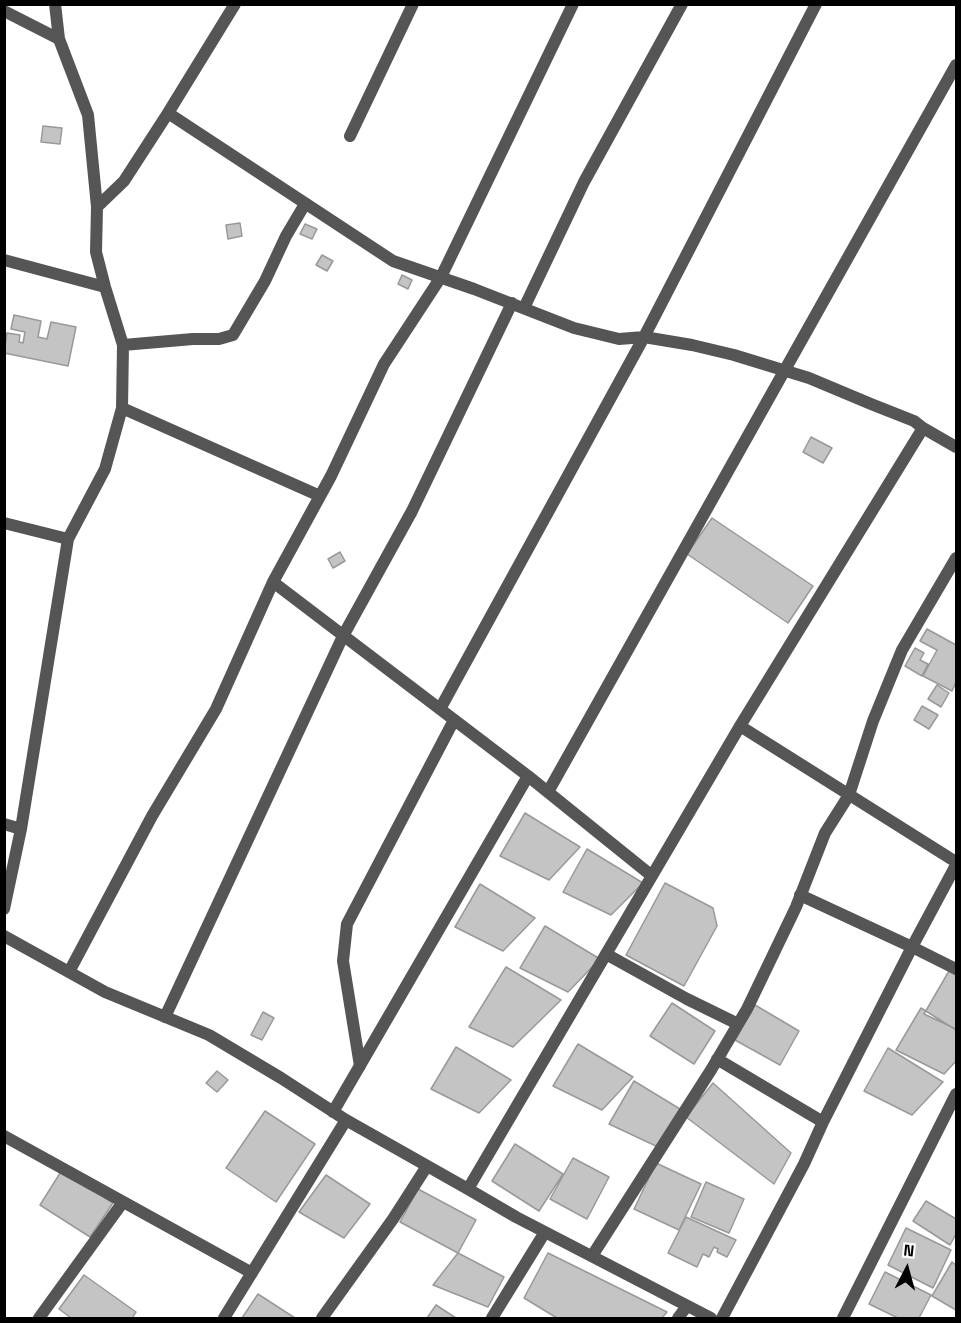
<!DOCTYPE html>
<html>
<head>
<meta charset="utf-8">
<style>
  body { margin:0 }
  #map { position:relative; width:961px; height:1323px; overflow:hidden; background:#fff; font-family:"Space Grotesk",sans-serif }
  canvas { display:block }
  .frame { position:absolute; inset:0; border:6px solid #000; pointer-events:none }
  .north { position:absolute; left:877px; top:1239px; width:60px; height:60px; -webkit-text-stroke:4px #fff; paint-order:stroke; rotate:6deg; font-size:16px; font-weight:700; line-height:24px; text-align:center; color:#000 }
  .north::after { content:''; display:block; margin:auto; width:21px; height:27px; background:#000; clip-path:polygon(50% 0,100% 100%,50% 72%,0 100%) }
</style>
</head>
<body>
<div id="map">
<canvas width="961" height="1323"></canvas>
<div class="frame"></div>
<div class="north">N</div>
</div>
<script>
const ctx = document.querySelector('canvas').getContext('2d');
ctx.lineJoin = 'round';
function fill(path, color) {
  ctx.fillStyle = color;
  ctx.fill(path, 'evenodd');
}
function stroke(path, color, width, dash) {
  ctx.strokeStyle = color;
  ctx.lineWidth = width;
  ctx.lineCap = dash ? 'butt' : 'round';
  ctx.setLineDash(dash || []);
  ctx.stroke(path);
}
const building = new Path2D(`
  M43 126 62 128 60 144 41 142Z
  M240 223 242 236 228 239 226 225Z
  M305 224 317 229 312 239 300 234Z
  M322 255 333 261 327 271 316 265Z
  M402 275 412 280 408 289 398 284Z
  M14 315 41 321 38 337 47 339 51 322 76 327 68 366 4 353 7 333 20 335 19 342 23 343 25 332 11 329Z
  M811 437 832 448 823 463 803 452Z
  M712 518 813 586 788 623 687 554Z
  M340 552 345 561 333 568 328 559Z
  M927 629 956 645V682L952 691 923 676 937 650 920 641Z
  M915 648 924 653 920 660 928 664 922 676 905 666Z
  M937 685 949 693 941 707 928 699Z
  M922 706 938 715 929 729 914 720Z
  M525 813 580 847 549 880 500 856Z
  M587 849 643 883 611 915 563 892Z
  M665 883 713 908 717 926 684 986 626 955Z
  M480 884 535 918 503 951 455 927Z
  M545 926 600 959 568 992 520 968Z
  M506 967 561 1000 513 1047 469 1027Z
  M949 971 956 975V1029L924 1014Z
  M672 1003 715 1031 694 1064 650 1036Z
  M755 1005 799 1031 780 1065 735 1040Z
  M921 1008 956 1030V1061L944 1074 896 1050Z
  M263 1012 274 1018 262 1040 251 1035Z
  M578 1044 633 1077 602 1110 553 1086Z
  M456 1047 511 1080 479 1113 431 1089Z
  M888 1048 943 1082 912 1115 864 1091Z
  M217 1071 228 1080 217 1092 206 1083Z
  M634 1081 680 1109 658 1147 609 1124Z
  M713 1083 791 1153 774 1184 686 1117Z
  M265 1111 315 1144 276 1202 226 1168Z
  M515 1144 563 1174 539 1211 492 1181Z
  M573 1158 609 1177 587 1219 550 1199Z
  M656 1163 701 1184 679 1230 634 1209Z
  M62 1170 113 1203 90 1237 40 1205Z
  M326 1175 370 1204 344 1238 299 1212Z
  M706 1182 744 1199 729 1233 691 1217Z
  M418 1189 476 1220 458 1253 400 1222Z
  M926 1201 956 1219V1234L950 1245 913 1221Z
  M686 1217 736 1240 727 1257 717 1252 718 1249 714 1247 709 1257 703 1254 697 1267 668 1253Z
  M906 1228 951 1250 933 1288 888 1265Z
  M458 1253 504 1277 488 1307 433 1285Z
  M548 1253 667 1312 662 1318H557L524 1298Z
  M952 1262 956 1265V1310L932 1296Z
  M885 1272 931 1295 919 1318H898L869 1304Z
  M84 1275 136 1312 132 1318H71L59 1309Z
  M258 1294 295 1318H242Z
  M436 1305 456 1318H427Z`);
const street = new Path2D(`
  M55 4 59 39
  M4 11 59 39 88 115 97 207
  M168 113 393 261 474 289 574 328 619 339 644 337 692 345 734 355 809 378 871 404 914 421 923 428 956 447
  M350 136 413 4
  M4 260 105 287
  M524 308 584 182 682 4
  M123 345 193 339H219L233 335 265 281 286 236 305 204
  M122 408 320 496
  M4 523 68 539
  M273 582 528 776 652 876
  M440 709 644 337 816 4
  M740 726 956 862
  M548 792 956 65
  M4 824 21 829
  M800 895 912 947 956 969
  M4 909 21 829 68 539 105 469 122 408 123 345 105 287 96 252 97 207 124 181 168 113 235 4
  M4 936 105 992 209 1035 281 1078 346 1120 468 1189 516 1217 711 1318
  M606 954 687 999 738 1024
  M69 972 152 816 216 709 273 582 331 476 384 364 441 277 573 4
  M165 1017 343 636 412 511 512 303
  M717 1059 823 1122
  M360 1066 343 961 347 924 454 720
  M333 1112 528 776
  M4 1136 252 1273
  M468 1189 740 726 923 428
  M592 1256 711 1070 747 1009 796 907 825 833 849 795 873 721 902 650 956 558
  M39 1318 123 1202
  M224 1318 346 1120
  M322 1318 393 1219 427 1166
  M492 1318 545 1232
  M678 1318 687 1306
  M722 1318 804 1164 823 1122 912 947 956 865
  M843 1318 956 1094`);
fill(building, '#c4c4c4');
stroke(building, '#999', 1.5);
stroke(street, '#555', 12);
</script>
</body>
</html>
